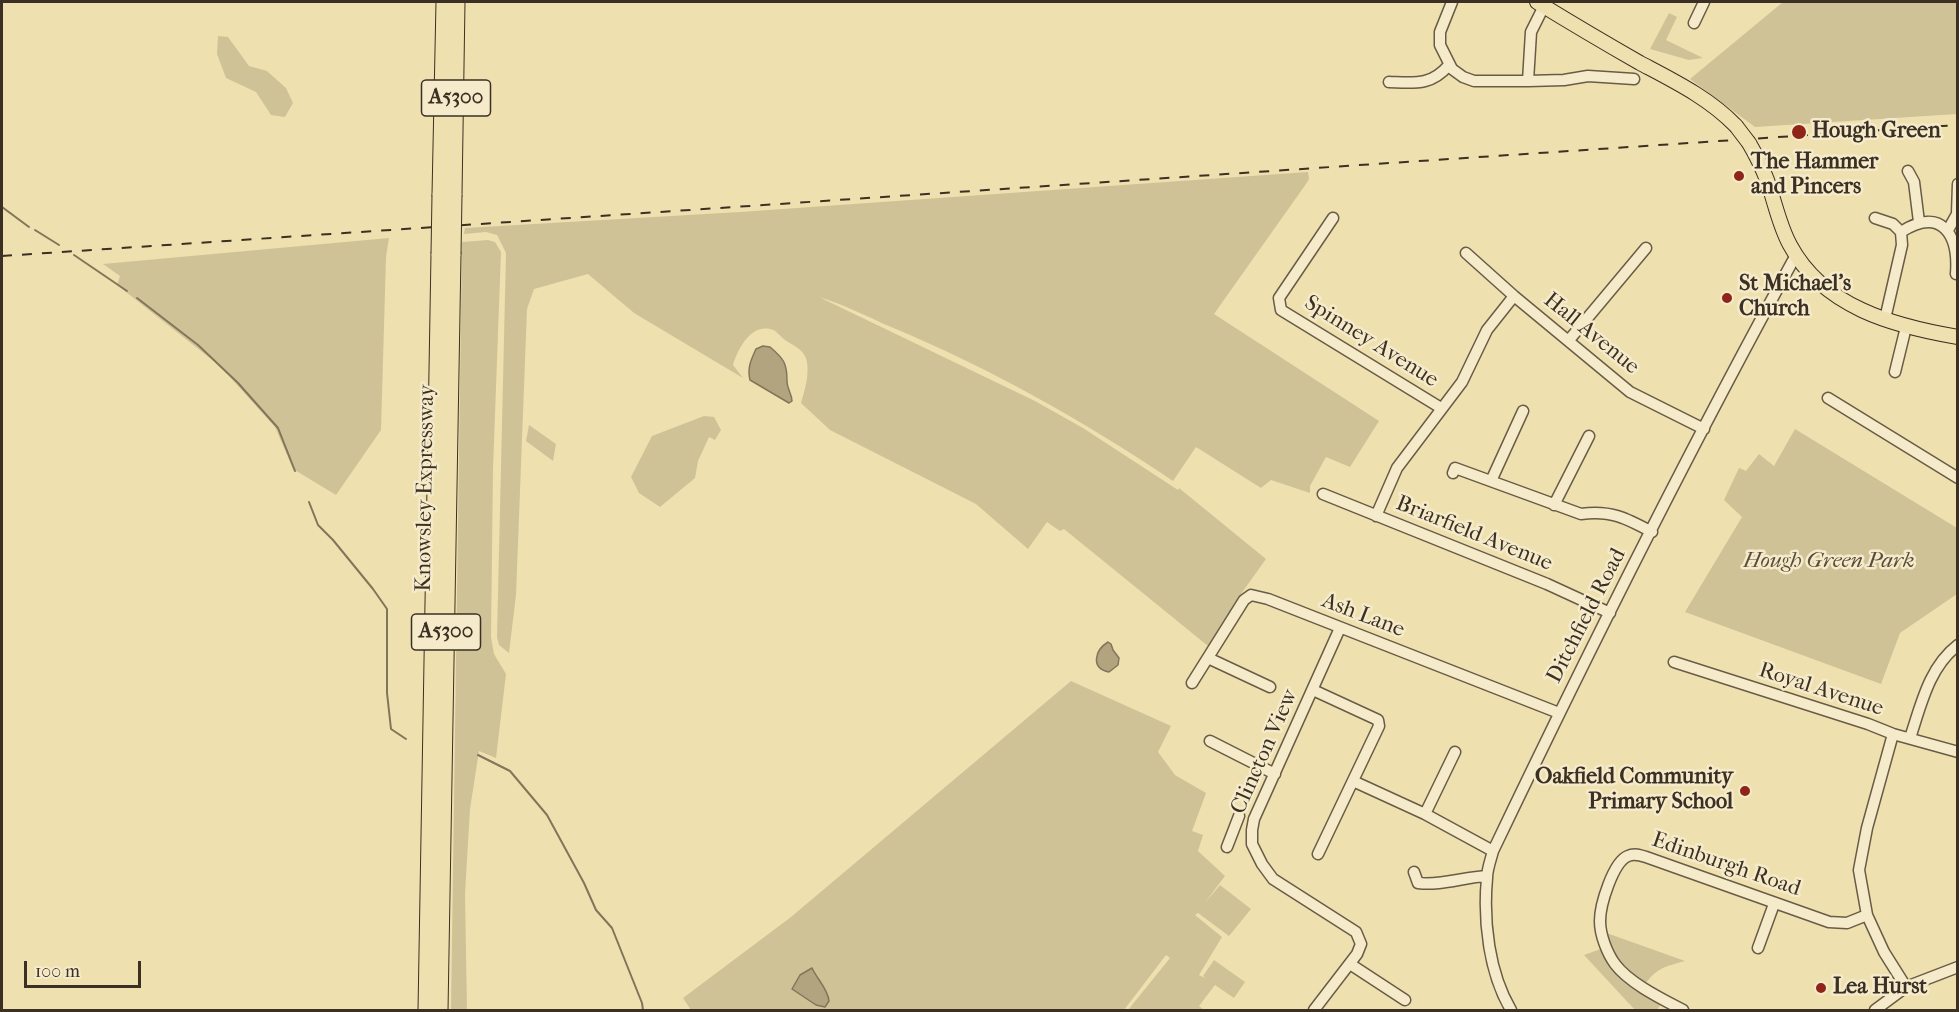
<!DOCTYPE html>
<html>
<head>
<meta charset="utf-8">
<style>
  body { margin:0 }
  #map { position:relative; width:1959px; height:1012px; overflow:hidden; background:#efe0af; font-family:"IM FELL French Canon",serif }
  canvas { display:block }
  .frame { position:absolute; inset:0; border:3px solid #3b3023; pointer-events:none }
  .scale { position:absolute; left:24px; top:961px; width:117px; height:27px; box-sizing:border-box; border:3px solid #3b3023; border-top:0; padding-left:8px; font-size:18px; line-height:21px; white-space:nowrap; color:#3b3023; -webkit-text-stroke:4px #f5ebcb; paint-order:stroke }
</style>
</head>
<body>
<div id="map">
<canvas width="1959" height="1012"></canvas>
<div class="frame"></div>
<div class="scale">100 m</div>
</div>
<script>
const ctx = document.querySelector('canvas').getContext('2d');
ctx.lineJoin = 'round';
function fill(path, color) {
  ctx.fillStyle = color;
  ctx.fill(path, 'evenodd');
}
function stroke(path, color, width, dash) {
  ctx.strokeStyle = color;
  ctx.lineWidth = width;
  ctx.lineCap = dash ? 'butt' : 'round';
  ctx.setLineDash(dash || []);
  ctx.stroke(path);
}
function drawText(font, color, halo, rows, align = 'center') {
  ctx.font = font + ' "IM FELL French Canon",serif';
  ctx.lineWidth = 5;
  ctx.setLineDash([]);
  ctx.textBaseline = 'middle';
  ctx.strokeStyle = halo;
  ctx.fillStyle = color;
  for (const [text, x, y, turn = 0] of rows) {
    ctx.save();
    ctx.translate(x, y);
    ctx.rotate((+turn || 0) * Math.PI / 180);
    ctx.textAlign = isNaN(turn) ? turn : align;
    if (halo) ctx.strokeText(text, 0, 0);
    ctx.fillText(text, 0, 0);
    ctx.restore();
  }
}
const green = new Path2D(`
  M1783 2H1957V114L1755 127 1690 79Z
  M1669 13 1677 17 1666 40 1703 58 1689 60 1650 49Z
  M218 36 228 37 249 66 267 71 286 88 293 103 285 117 271 115 256 92 226 78 217 54Z
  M1308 172 1309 179 1306 184 1214 314 1379 421 1350 467 1326 457 1310 486V493L1271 480 1261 488 1196 447 1173 481C1084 421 990 368 891 327 868 317 843 304 819 297L1035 401 1083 428 1178 490 1179 488 1266 559 1238 598 1208 646 1064 529 1060 531 1047 522 1028 549 976 504 830 430 801 403C805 389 809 377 807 362 805 350 794 346 785 340 780 336 776 330 770 329 750 325 738 349 733 365L743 378 634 313 588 274 534 289 527 309 516 595 509 653 499 645 497 637 506 253 497 235 486 232 464 234 465 228 740 212Z
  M389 238 386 257 381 430 336 495 293 469 275 427 220 366 117 285 120 276 103 264Z
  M488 240 495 242 501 252 493 469 491 637 494 654 506 674 496 758 479 751 470 809 465 894 467 1010H451L462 242Z
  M704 416 714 417 721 430 715 440 709 437 698 461 695 478 660 507 639 493 631 477 652 436Z
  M529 425 556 444 553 461 526 441Z
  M1795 429 1957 528V594L1900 633 1881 684 1685 612 1742 517 1724 500 1739 468 1746 471 1759 454 1774 466Z
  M1071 681 1171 726 1158 752 1175 775 1206 793 1192 831 1203 835 1198 851 1225 876 1204 904 1220 885 1251 909 1229 936 1198 913 1195 915 1222 937 1199 975 1205 978 1203 976 1214 960 1245 982 1234 998 1215 985 1199 1006 1204 1010H1128L1170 958 1166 955 1124 1010H691L683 998 791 917Z
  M1601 931 1685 961C1664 967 1656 968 1644 986L1664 999 1657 1010H1635L1584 955 1606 947Z`);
const water = new Path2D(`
  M763 346 770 347C784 359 787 363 787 381 787 389 792 394 792 401L789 403 750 380C747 368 751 360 756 349Z
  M1108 642 1111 644 1113 650 1119 658 1118 665 1109 672C1090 668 1095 650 1108 642Z
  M812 968C817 979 828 989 829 1001L825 1007 816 1005 792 989 800 975Z`);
const stream = new Path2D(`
  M2 207 29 227
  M35 230 59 245
  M74 255 127 291
  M137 298 198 345 238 383 278 428 295 471
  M309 502 318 525 333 540 373 589 387 609V693L391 729 406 739
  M478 755 510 771 547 815 584 883 596 910 612 928 642 1003 643 1010`);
const minor = new Path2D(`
  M1452 2 1440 32V45L1452 69 1463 77 1474 81H1528L1564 80 1588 76 1634 79
  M1694 23 1704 2
  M1528 81 1531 32 1544 6
  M1389 82C1415 83 1431 86 1449 65
  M1908 171 1914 182 1919 222
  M1333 218 1279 298 1281 310 1441 408
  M1875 218 1893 224 1901 232 1902 245 1885 319
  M1948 230 1957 214 1958 184
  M1901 232C1942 206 1959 235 1956 274
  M1466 253 1514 296 1630 392 1704 429
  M1569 340 1646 248
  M1895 372 1906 327
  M1828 398 1958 478
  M1453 473 1455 468 1581 514C1611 510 1626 518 1652 532
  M1491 481 1523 411
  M1323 494 1547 584 1610 613
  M1554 505 1589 436
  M1376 516 1397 468 1462 382 1487 330 1514 296
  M1208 658 1270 687
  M1674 662 1868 724 1893 734 1958 752
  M1192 683 1244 600 1251 595 1268 599 1559 713
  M1313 690 1378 720 1379 726 1318 854
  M1893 734 1867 828 1859 870 1867 915 1884 952 1906 987
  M1910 738C1921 705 1929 667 1958 645
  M1210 741 1275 774
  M1353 781 1425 814 1493 851
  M1425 814 1455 752
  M1227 847 1239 816
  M1414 872 1418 883C1441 886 1464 877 1487 876
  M1758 948 1774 904
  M1350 964 1405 1000
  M1314 1010 1357 954 1361 944 1356 932 1273 879 1262 864 1252 844V830L1254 819 1340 628
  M1511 1010C1489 973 1483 921 1487 878 1487 869 1491 859 1493 851 1589 650 1689 450 1796 255
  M1683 1010C1662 999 1629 983 1615 964 1607 953 1600 935 1600 921 1600 905 1613 862 1628 856 1634 853 1640 855 1646 857L1829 922 1847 923 1867 915
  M1875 1010 1906 987 1958 967`);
const major = new Path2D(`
  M1537 2C1571 23 1605 43 1640 63 1674 81 1709 98 1736 126
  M1749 143C1756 155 1762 167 1767 180 1775 202 1779 225 1790 245 1823 307 1893 326 1958 337`);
const highway = new Path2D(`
  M440 195 444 2
  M454 195 457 2
  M426 1010 439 254
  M440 1010 453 254`);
const rail = new Path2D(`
  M2 256 1958 125`);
const majorBridge = new Path2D(`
  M1736 126 1749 143`);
const highwayBridge = new Path2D(`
  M439 254 440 195
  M453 254 454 195`);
const markers = [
  [1799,132,8,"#8f2418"],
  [1739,176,6,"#8f2418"],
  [1727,298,6,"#8f2418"],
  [1745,791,6,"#8f2418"],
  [1821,988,6,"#8f2418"]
];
const shields = [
  [456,98,69],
  [446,632,69]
];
const shieldNames = [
  ["A5300",456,98],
  ["A5300",446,632]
];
const poiNames = [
  ["Hough Green",1812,132],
  ["The Hammer",1751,163],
  ["and Pincers",1751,188],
  ["St Michael's",1739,285],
  ["Church",1739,310],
  ["Oakfield Community",1733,778,"right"],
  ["Primary School",1733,803,"right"],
  ["Lea Hurst",1833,988]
];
const streetNames = [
  ["Hall Avenue",1591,334,39],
  ["Spinney Avenue",1371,342,32],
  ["Knowsley Expressway",426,488,-89],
  ["Briarfield Avenue",1474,534,22],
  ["Ash Lane",1363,616,21],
  ["Ditchfield Road",1587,616,-63],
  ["Royal Avenue",1821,690,18],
  ["Clincton View",1265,752,-66],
  ["Edinburgh Road",1726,865,19]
];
const parkNames = [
  ["Hough Green Park",1829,562]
];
fill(green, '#d0c297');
fill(water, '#b2a47f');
stroke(water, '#82765a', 1.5);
stroke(stream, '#82765a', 2);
stroke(minor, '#685c46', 13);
stroke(major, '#3b3023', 16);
stroke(highway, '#3b3023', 17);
stroke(minor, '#f5ebcb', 10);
stroke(major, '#efe0af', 14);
stroke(highway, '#efe0af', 15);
stroke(rail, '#3b3023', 2, [10, 10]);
stroke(majorBridge, '#3b3023', 16, []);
stroke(highwayBridge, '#3b3023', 17, []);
stroke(majorBridge, '#efe0af', 14);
stroke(highwayBridge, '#efe0af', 15);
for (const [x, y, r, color] of markers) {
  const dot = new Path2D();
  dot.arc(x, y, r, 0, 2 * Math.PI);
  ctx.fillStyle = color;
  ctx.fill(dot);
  stroke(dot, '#f5ebcb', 2);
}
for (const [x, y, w] of shields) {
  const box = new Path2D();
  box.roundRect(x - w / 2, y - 18, w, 36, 4.5);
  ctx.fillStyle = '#f5ebcb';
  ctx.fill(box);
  stroke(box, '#3b3023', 1.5);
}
drawText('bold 21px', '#3b3023', null, shieldNames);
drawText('bold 22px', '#3b3023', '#f5ebcb', poiNames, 'left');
drawText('22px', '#3b3023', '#f5ebcb', streetNames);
drawText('italic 22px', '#594d3a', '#f5ebcb', parkNames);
</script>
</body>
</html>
